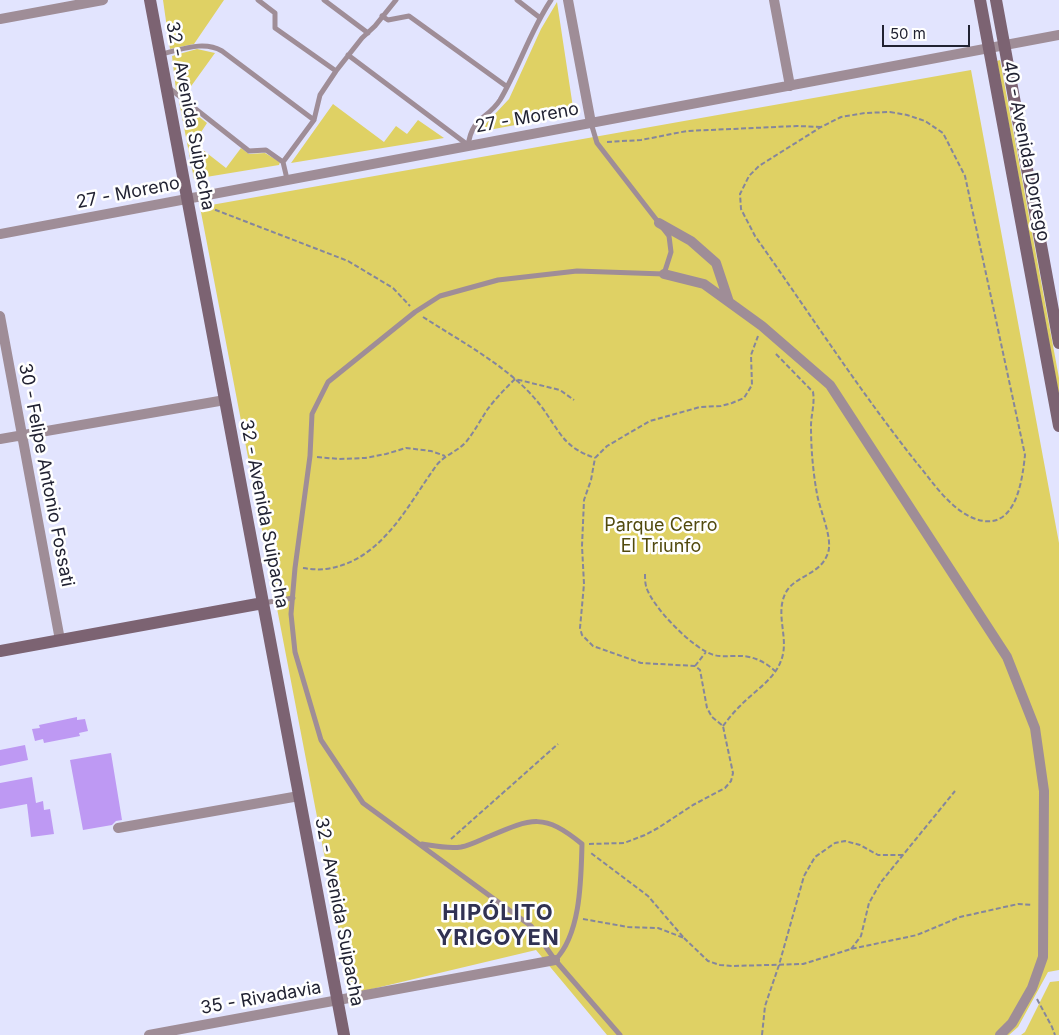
<!DOCTYPE html>
<html>
<head>
<meta charset="utf-8">
<style>
  body { margin:0 }
  #map { position:relative; width:1059px; height:1035px; overflow:hidden; background:#e2e4fe; font-family:Inter,sans-serif }
  canvas { display:block }
  .scale { position:absolute; left:882px; top:25px; width:88px; height:22px; box-sizing:border-box; border:2px solid #212232; border-top:0; padding-left:6px; font-size:15px; line-height:18px; white-space:nowrap; color:#212232; -webkit-text-stroke:4px #fff; paint-order:stroke }
</style>
</head>
<body>
<div id="map">
<canvas width="1059" height="1035"></canvas>
<div class="scale">50 m</div>
</div>
<script>
const ctx = document.querySelector('canvas').getContext('2d');
ctx.lineJoin = 'round';
function fill(path, color) {
  ctx.fillStyle = color;
  ctx.fill(path, 'evenodd');
}
function stroke(path, color, width, dash) {
  ctx.strokeStyle = color;
  ctx.lineWidth = width;
  ctx.lineCap = dash ? 'butt' : 'round';
  ctx.setLineDash(dash || []);
  ctx.stroke(path);
}
function drawText(font, color, halo, rows, align = 'center') {
  ctx.font = font + ' Inter,sans-serif';
  ctx.lineWidth = 5;
  ctx.setLineDash([]);
  ctx.textBaseline = 'middle';
  ctx.strokeStyle = halo;
  ctx.fillStyle = color;
  for (const [text, x, y, turn = 0] of rows) {
    ctx.save();
    ctx.translate(x, y);
    ctx.rotate((+turn || 0) * Math.PI / 180);
    ctx.textAlign = isNaN(turn) ? turn : align;
    if (halo) ctx.strokeText(text, 0, 0);
    ctx.fillText(text, 0, 0);
    ctx.restore();
  }
}
const green = new Path2D(`
  M163 0H224L194 44 170 49Z
  M557 2 574 114 478 132 509 99 541 29Z
  M197 49 215 53 184 96 176 90 172 56Z
  M1000 60 1059 378V396L997 61Z
  M971 70 1059 543V970L1048 972 1018 1027 1009 1035H607L536 950 351 994 200 207Z
  M179 101 207 123 194 143 226 168 241 148 249 154 265 153 280 162 279 165 194 179Z
  M333 104 384 142 396 126 407 134 418 120 444 138 291 163Z
  M1059 981V1035H1021L1025 1032 1050 982Z`);
const building = new Path2D(`
  M77 717V720L85 719 88 731 79 733 80 736 44 743 43 739 35 741 32 729 40 728 39 725Z
  M25 745 28 760 0 766V750Z
  M111 753 122 820 116 821 112 825 83 830 70 760Z
  M32 777 36 803 43 801 44 810 50 809 54 834 31 837 27 804 0 809V783Z`);
const path = new Path2D(`
  M890 112 907 115 925 121 943 133 965 176 1025 455C1022 483 1015 535 973 518 949 508 932 481 916 462 859 390 808 311 755 236L741 209 740 194 749 176 759 166 821 127 841 117 865 113Z
  M607 142 641 140 687 131 797 126 821 127
  M208 207 348 261 393 288 410 306
  M423 317C454 337 487 355 515 379 527 389 539 402 548 416 563 438 567 448 595 458
  M317 457 339 459 365 458 386 454 406 448 431 451 445 456
  M303 568C310 569 318 570 326 569 382 561 407 506 436 466 444 455 457 452 466 442 474 432 480 421 487 410 495 399 505 389 515 379L560 390 574 400
  M645 574C645 578 645 582 646 586 651 606 694 650 714 655 721 657 727 656 734 656 750 655 763 660 775 671
  M695 666 706 652
  M723 726C728 719 734 712 740 706 755 690 778 678 783 654 787 634 776 614 785 594 794 575 820 576 828 553 833 538 820 511 817 494 813 472 811 449 811 426 811 415 815 404 813 392L775 353
  M451 839 558 744
  M589 844 624 843 645 835 658 828 693 805 725 788 731 781 733 773 725 736 723 726 712 717 707 708 700 670 695 666 641 663 593 646 582 635 580 628 584 584 582 546 584 500 591 480 595 458 607 446 650 421 700 407 721 406 732 403 744 398 752 385 751 355 758 336
  M583 919 628 927 658 928 684 938 648 896 591 853
  M684 938 708 961 720 965 733 966 803 964 851 949 917 935 960 917 1018 904 1032 905
  M851 949 861 936 869 903 881 882 955 791
  M1037 999 1052 1027 1055 1035
  M762 1035 765 1006 779 965 804 876 815 857 835 843 845 841 860 845 878 855H903`);
const lane = new Path2D(`
  M258 0 275 13V28L336 71
  M324 0 368 33
  M517 0 539 17
  M382 16 388 20 409 16 506 86
  M161 54C181 50 203 40 222 51L314 120
  M348 55 468 145
  M169 88 249 151 266 150 283 162
  M591 123 597 143 669 236 671 252 664 274 577 271 498 280 440 296 415 312 328 382 312 414 310 456 295 568 291 614 295 652 321 740 363 803 531 926 555 960 620 1035
  M468 146C472 116 487 120 500 100 519 68 530 31 551 0
  M287 179 283 162 314 120 320 95 336 71 362 38 375 26 396 0
  M263 603 293 598
  M422 844C435 846 448 849 461 847 471 845 480 840 490 836 532 818 544 813 582 844 581 879 581 934 555 960`);
const street = new Path2D(`
  M568 0 591 123
  M774 0 790 86
  M0 19 103 0
  M659 223 691 241 716 263 729 302
  M0 234 1059 35
  M664 274 704 284 762 326 830 385 1007 657 1035 728 1044 791 1043 957 1032 988 1012 1023 1000 1035
  M0 316 60 640
  M0 439 225 400
  M118 828 299 796
  M149 1035 555 960`);
const secondary = new Path2D(`
  M150 0 344 1035
  M980 0 1059 426
  M996 0 1059 343
  M0 651 263 603`);
const streetNames = [
  ["32 - Avenida Suipacha",190,116,79],
  ["27 - Moreno",527,118,-10],
  ["40 - Avenida Dorrego",1026,151,79],
  ["27 - Moreno",128,193,-11],
  ["30 - Felipe Antonio Fossati",46,475,79],
  ["32 - Avenida Suipacha",264,514,79],
  ["32 - Avenida Suipacha",339,912,79],
  ["35 - Rivadavia",261,998,-10]
];
const parkNames = [
  ["Parque Cerro",661,526],
  ["El Triunfo",661,547]
];
const districtNames = [
  ["HIPÓLITO",498,913],
  ["YRIGOYEN",498,938]
];
fill(green, '#dfd164');
fill(building, '#be99f3');
stroke(path, '#85869c', 2, [5, 2.5]);
stroke(lane, '#9f8d97', 5);
stroke(street, '#9f8d97', 10);
stroke(secondary, '#7c6372', 12);
drawText('18px', '#212232', '#fff', streetNames);
drawText('18px', '#524a0e', '#fff', parkNames);
ctx.letterSpacing = '1px';
drawText('bold 22px', '#313253', '#fff', districtNames);
ctx.letterSpacing = '0px';
</script>
</body>
</html>
